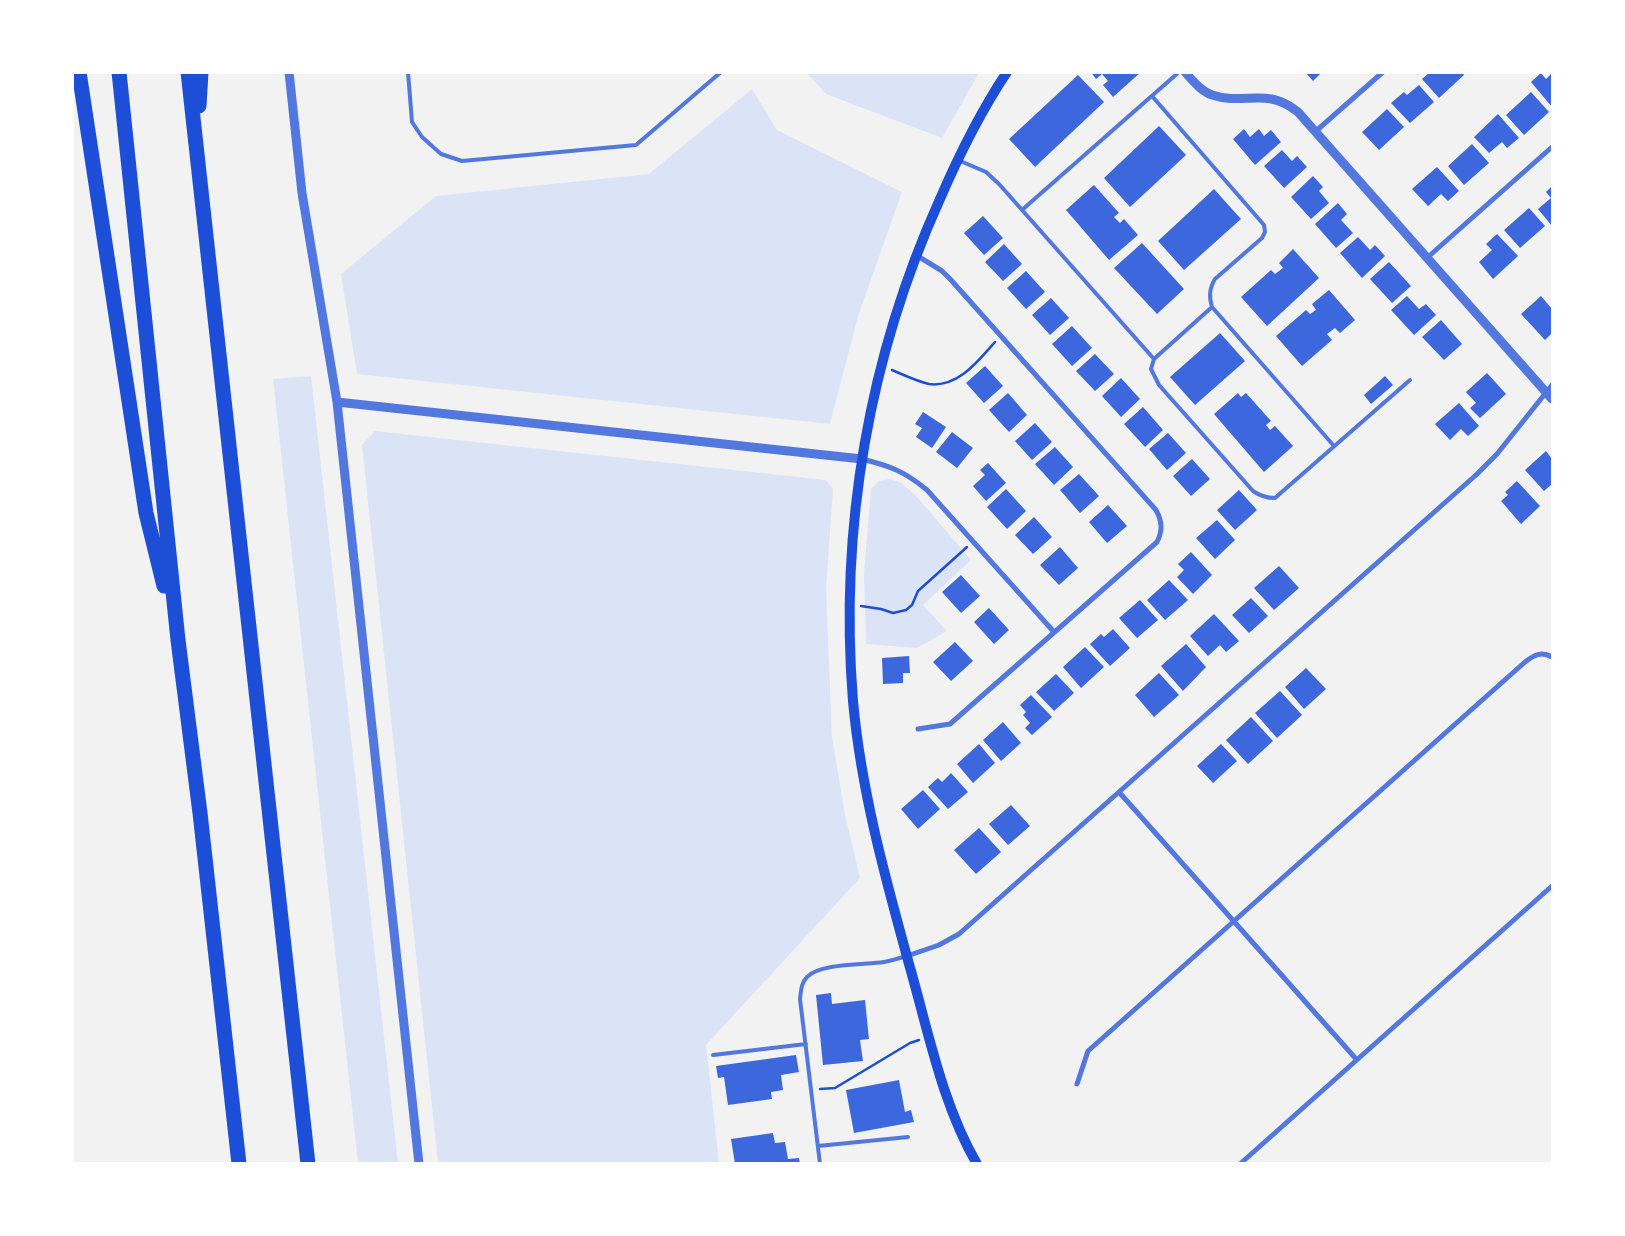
<!DOCTYPE html>
<html>
<head>
<meta charset="utf-8">
<style>
  body { margin:0 }
  #map { position:relative; width:1625px; height:1236px; overflow:hidden; background:#f2f2f2; font-family:Literata,serif }
  canvas { display:block }
  .frame { position:absolute; inset:0; border:74px solid #fff; pointer-events:none }
</style>
</head>
<body>
<div id="map">
<canvas width="1625" height="1236"></canvas>
<div class="frame"></div>
</div>
<script>
const ctx = document.querySelector('canvas').getContext('2d');
ctx.lineJoin = 'round';
function fill(path, color) {
  ctx.fillStyle = color;
  ctx.fill(path, 'evenodd');
}
function stroke(path, color, width, dash) {
  ctx.strokeStyle = color;
  ctx.lineWidth = width;
  ctx.lineCap = dash ? 'butt' : 'round';
  ctx.setLineDash(dash || []);
  ctx.stroke(path);
}
const green = new Path2D(`
  M807 73H979L942 138 826 94Z
  M752 89 777 130 902 192 858 316 830 424 357 374 341 274 436 196 649 174Z
  M311 376 398 1163H358L273 379Z
  M375 431 826 480 833 489 826 589 832 737 845 815 860 878 706 1045 719 1163H438L362 445Z
  M890 479 902 483 918 498 971 560 923 605 947 631 917 648 866 644 864 573 871 489 879 481Z`);
const building = new Path2D(`
  M1091 72H1141L1113 97 1103 85 1108 81 1102 74 1096 79Z
  M1305 72H1322L1313 81Z
  M1430 72H1462L1464 75 1439 98 1422 79Z
  M1541 73 1546 79 1552 73V107L1531 82Z
  M1078 75 1104 102 1035 167 1009 139Z
  M1419 85 1434 102 1410 123 1391 103 1404 92 1407 95Z
  M1531 92 1549 112 1524 135 1506 115Z
  M1387 109 1404 127 1379 150 1362 132Z
  M1498 114 1519 138 1507 148 1502 142 1489 153 1474 137Z
  M1159 126 1186 155 1130 207 1104 178Z
  M1244 129 1250 137 1259 129 1264 136 1271 130 1281 142 1255 165 1233 139Z
  M1472 144 1489 163 1464 185 1448 166Z
  M1282 150 1292 161 1297 156 1307 167 1284 188 1264 166Z
  M1437 167 1459 191 1448 201 1441 194 1428 206 1412 189Z
  M1313 176 1323 187 1319 191 1329 203 1311 219 1291 197Z
  M1094 185 1119 213 1114 217 1120 223 1124 219 1138 235 1109 260 1066 210Z
  M1552 186V226L1538 209 1551 198 1546 192Z
  M1214 189 1241 219 1184 270 1158 241Z
  M1338 203 1347 214 1341 220 1353 233 1336 248 1315 224Z
  M1529 208 1545 226 1520 248 1504 230Z
  M983 216 1003 238 984 255 964 233Z
  M1497 234 1518 256 1493 279 1479 262 1492 250 1486 244Z
  M1358 237 1370 250 1375 245 1385 256 1362 278 1340 253Z
  M1142 243 1184 289 1157 314 1114 268Z
  M1004 244 1022 264 1003 281 985 262Z
  M1293 249 1319 278 1267 326 1241 297 1271 270 1275 274 1283 268 1279 263Z
  M1389 262 1411 286 1392 303 1370 279Z
  M1026 271 1045 292 1026 309 1007 288Z
  M1329 290 1355 320 1340 333 1335 328 1327 334 1332 340 1302 366 1276 336 1306 310 1310 314 1316 310 1312 304Z
  M1407 296 1419 309 1426 304 1436 315 1414 335 1391 310Z
  M1541 296 1552 309V333L1545 340 1521 314Z
  M1051 298 1069 318 1050 335 1032 315Z
  M1441 320 1462 344 1444 360 1422 337Z
  M1072 326 1092 348 1072 366 1052 344Z
  M1220 333 1245 361 1195 405 1170 377Z
  M1095 354 1114 374 1095 391 1076 371Z
  M985 366 1003 386 984 403 966 383Z
  M1487 373 1506 394 1480 418 1470 408 1476 403 1466 392Z
  M1385 376 1393 385 1371 404 1364 395Z
  M1121 378 1140 399 1121 417 1102 396Z
  M1008 393 1027 415 1009 432 989 410Z
  M1238 393 1241 397 1246 393 1271 421 1266 425 1270 430 1275 426 1293 446 1264 472 1214 414Z
  M1459 403 1479 426 1468 436 1461 429 1450 440 1435 424Z
  M1143 407 1163 430 1145 447 1124 424Z
  M923 412 946 427 932 448 916 437 922 428 915 424Z
  M1035 423 1052 442 1032 460 1015 441Z
  M952 432 973 448 957 468 936 452Z
  M1168 433 1186 453 1167 470 1149 449Z
  M1055 447 1073 467 1054 485 1035 464Z
  M1546 451 1552 459V484L1544 491 1525 470Z
  M1192 459 1210 479 1191 496 1173 476Z
  M988 463 1006 483 986 501 973 486 985 475 980 470Z
  M1079 474 1099 496 1080 513 1060 490Z
  M1517 481 1540 506 1521 524 1501 501 1508 495 1505 492Z
  M1006 489 1026 511 1007 529 987 507Z
  M1239 490 1257 510 1235 530 1217 510Z
  M1108 505 1127 526 1107 543 1089 522Z
  M1034 517 1052 537 1033 554 1015 535Z
  M1217 520 1235 540 1215 559 1196 538Z
  M1060 547 1078 568 1059 585 1040 565Z
  M1191 552 1212 575 1193 594 1177 577 1184 570 1178 564Z
  M1279 566 1299 588 1274 610 1254 588Z
  M961 575 980 596 961 613 942 592Z
  M1169 580 1188 600 1165 620 1147 600Z
  M1251 598 1268 616 1249 633 1232 615Z
  M1140 600 1158 620 1137 638 1119 618Z
  M989 608 1009 630 994 644 974 622Z
  M1214 614 1239 641 1226 652 1220 645 1208 656 1190 636Z
  M1113 629 1130 648 1110 666 1090 644 1101 634 1104 637Z
  M955 642 973 661 951 681 933 662Z
  M1186 644 1206 667 1183 691 1161 666Z
  M1085 647 1104 667 1081 688 1063 667Z
  M909 656 910 673H903V683L883 684 882 658Z
  M1306 668 1326 689 1304 709 1285 687Z
  M1159 673 1179 695 1154 717 1135 695Z
  M1056 674 1074 693 1054 711 1036 692Z
  M1280 691 1302 715 1277 738 1255 713Z
  M1031 695 1052 717 1032 735 1025 728 1030 723 1023 715 1026 712 1020 705Z
  M1251 717 1273 741 1248 764 1226 740Z
  M1003 722 1021 743 1001 761 983 740Z
  M979 744 995 763 973 783 957 764Z
  M1221 744 1237 761 1213 783 1197 766Z
  M951 773 968 792 948 809 928 787 938 778 942 782Z
  M923 790 940 809 918 829 901 809Z
  M1011 805 1030 826 1008 845 989 824Z
  M979 828 1001 852 976 874 954 850Z
  M831 993 832 1004 865 1000 869 1039 860 1040 863 1061 823 1065 816 995Z
  M796 1055 799 1072 781 1075 783 1090 771 1092 772 1099 728 1105 724 1077 718 1078 716 1066Z
  M899 1080 905 1112 911 1110 914 1122 854 1133 846 1090Z
  M773 1133 775 1143 785 1142 788 1159 799 1158 800 1164H735L731 1139Z`);
const path = new Path2D(`
  M892 370C904 375 916 381 929 384 958 388 978 361 995 342
  M861 606 881 609 893 613 906 610 912 605 918 591 967 547
  M820 1089 835 1088 910 1043 919 1040`);
const service = new Path2D(`
  M408 72 412 122 422 137 441 154 462 161 636 145 721 72
  M958 160 986 172 999 184 1154 359 1212 307C1209 297 1209 289 1215 279L1262 238 1265 232 1264 225 1152 96
  M1022 210 1179 72
  M1212 307 1334 446
  M1154 359 1151 369 1159 385 1253 491C1260 496 1266 498 1275 498L1410 380
  M713 1055 806 1044
  M818 1146 908 1137
  M820 1164 800 999C801 991 801 983 807 977 820 963 865 965 884 962 891 961 899 958 907 956`);
const minor = new Path2D(`
  M1316 131 1383 72
  M916 255 942 271 951 280 1156 510C1162 521 1163 530 1157 542L950 724 918 729
  M1428 257 1552 147
  M862 459C890 466 904 471 927 490L1054 632
  M1119 792 1357 1060
  M907 956 939 945 959 934 1476 475 1497 454 1552 385
  M1077 1084 1088 1051 1525 662C1534 655 1541 651 1552 657
  M1240 1164 1552 886`);
const tertiary = new Path2D(`
  M289 72 302 193 337 402 419 1164
  M1185 72C1193 81 1201 91 1212 95 1245 106 1266 86 1298 112L1552 399
  M337 402 862 459`);
const secondary = new Path2D(`
  M977 1164C942 1104 928 1030 909 964 885 877 861 790 853 701 839 528 869 356 940 199 959 155 981 111 1007 72`);
const motorway = new Path2D(`
  M79 72 146 513 164 586
  M119 72 178 640 200 813 239 1164
  M188 72 308 1164
  M199 106 201 72`);
fill(green, '#dbe4f7');
fill(building, '#3d67dc');
stroke(path, '#1d4ed8', 2.5);
stroke(service, '#5277de', 4);
stroke(minor, '#5277de', 5);
stroke(tertiary, '#5277de', 9);
stroke(secondary, '#1d4ed8', 10);
stroke(motorway, '#1d4ed8', 15);
</script>
</body>
</html>
